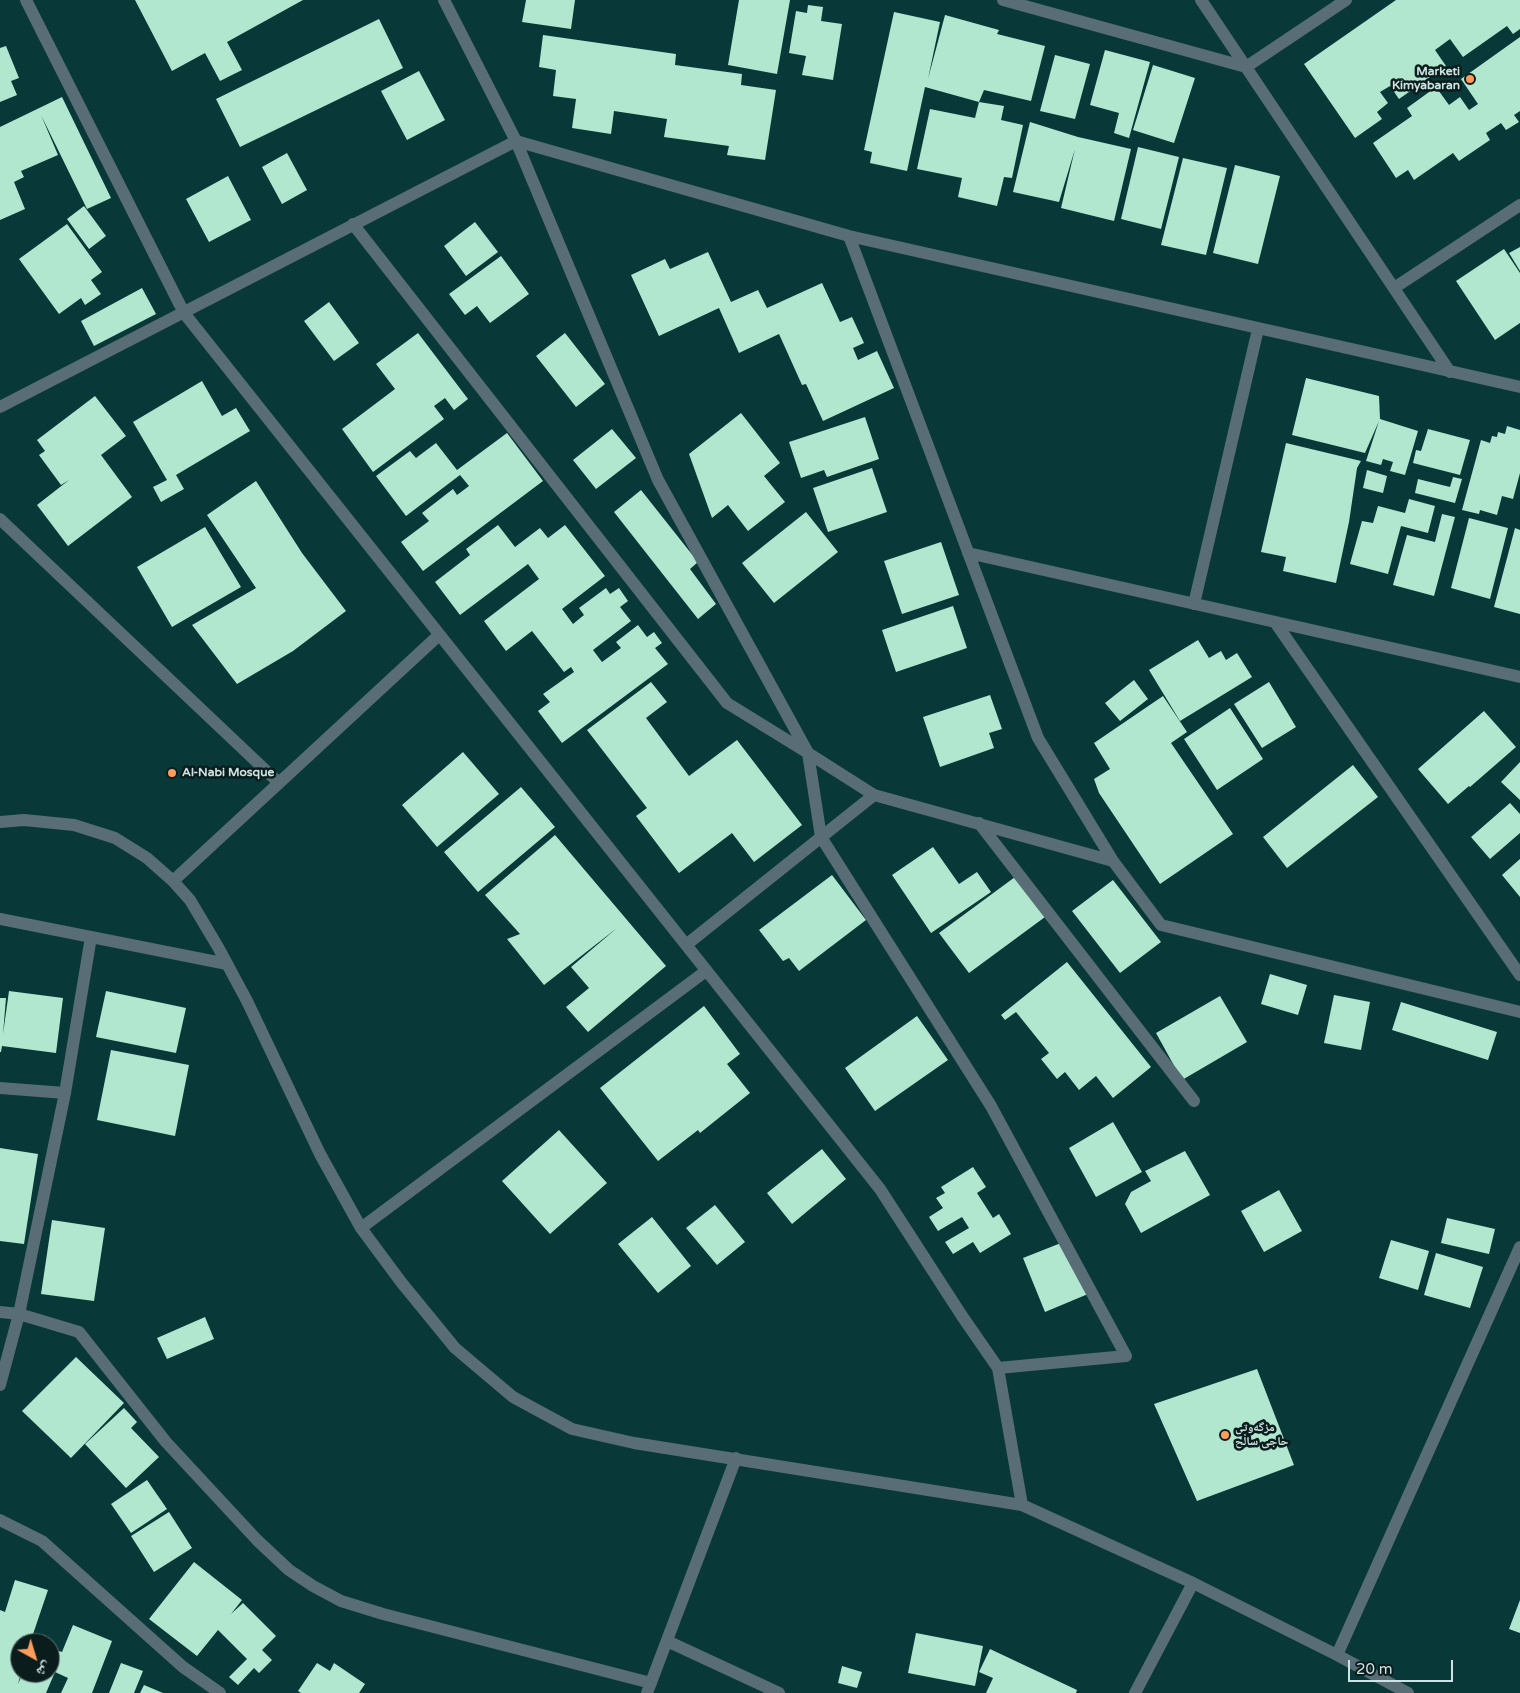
<!DOCTYPE html>
<html>
<head>
<meta charset="utf-8">
<style>
  body { margin:0 }
  #map { position:relative; width:1520px; height:1693px; overflow:hidden; background:#093838; font-family:"Varela Round","Noto Naskh Arabic",sans-serif }
  canvas { display:block }
  .north { position:absolute; left:10px; top:1633px; width:50px; height:50px; box-sizing:border-box; background:#0a1c1c; border:1px solid #586c6c; border-radius:50%; rotate:141deg; font-size:14px; font-weight:700; line-height:20px; text-align:center; color:#cde3e3 }
  .north::after { content:''; display:block; margin:auto; width:18px; height:22px; background:#ff9b5b; clip-path:polygon(50% 0,100% 100%,50% 72%,0 100%) }
  .scale { position:absolute; left:1348px; top:1660px; width:105px; height:22px; box-sizing:border-box; border:2px solid #cde3e3; border-top:0; padding-left:6px; font-size:15px; line-height:18px; white-space:nowrap; color:#cde3e3; -webkit-text-stroke:4px #0a1c1c; paint-order:stroke }
</style>
</head>
<body>
<div id="map">
<canvas width="1520" height="1693"></canvas>
<div class="north">ش</div>
<div class="scale">20 m</div>
</div>
<script>
const ctx = document.querySelector('canvas').getContext('2d');
ctx.lineJoin = 'round';
function fill(path, color) {
  ctx.fillStyle = color;
  ctx.fill(path, 'evenodd');
}
function stroke(path, color, width, dash) {
  ctx.strokeStyle = color;
  ctx.lineWidth = width;
  ctx.lineCap = dash ? 'butt' : 'round';
  ctx.setLineDash(dash || []);
  ctx.stroke(path);
}
function drawText(font, color, halo, rows, align = 'center') {
  ctx.font = font + ' "Varela Round","Noto Naskh Arabic",sans-serif';
  ctx.lineWidth = 5;
  ctx.setLineDash([]);
  ctx.textBaseline = 'middle';
  ctx.strokeStyle = halo;
  ctx.fillStyle = color;
  for (const [text, x, y, turn = 0] of rows) {
    ctx.save();
    ctx.translate(x, y);
    ctx.rotate((+turn || 0) * Math.PI / 180);
    ctx.textAlign = isNaN(turn) ? turn : align;
    if (halo) ctx.strokeText(text, 0, 0);
    ctx.fillText(text, 0, 0);
    ctx.restore();
  }
}
const building = new Path2D(`
  M135 0H303L227 42 242 70 220 81 205 53 172 71Z
  M526 0H575L571 29 522 22Z
  M739 0H790L777 74 728 65Z
  M1396 0H1520V29L1513 34 1507 26 1463 57 1450 39 1435 50 1446 66 1399 99 1390 86 1380 92 1388 103 1377 112 1382 119 1355 138 1304 64Z
  M808 5 823 7 821 21 842 24 833 80 802 75 806 56 789 53 796 11 807 13Z
  M894 12 940 22 928 79 945 15 999 30 997 34 1045 46 1031 101 984 90 979 102 925 87 907 171 870 163 872 152 864 150Z
  M379 19 403 68 240 147 216 99Z
  M543 35 676 54 675 65 742 74 741 85 776 90 765 160 727 155 729 146 664 137 667 119 614 111 611 134 572 128 576 99 553 96 556 70 539 67Z
  M1520 37V111L1514 115 1519 122 1506 130 1501 123 1486 133 1490 140 1459 161 1453 153 1414 180 1408 170 1396 178 1373 143 1412 116 1407 108 1436 87 1449 105 1460 97 1469 110 1478 104 1461 79Z
  M6 46 19 78 11 81 17 95 0 102V48Z
  M1105 50 1150 62 1129 138 1114 133 1119 113 1090 105Z
  M1055 55 1090 64 1075 119 1040 111Z
  M1153 65 1195 78 1174 143 1133 130Z
  M419 71 445 120 407 140 381 91Z
  M62 97 111 198 87 209 41 115 58 155 21 171 24 177 14 182 25 209 0 220V127Z
  M979 102 1004 106 1001 120 1023 125 1012 178 1004 177 997 206 958 197 962 178 917 169 930 109 975 118Z
  M1030 122 1078 137 1131 149 1114 221 1061 208 1075 149 1059 202 1013 192Z
  M1138 147 1179 157 1161 229 1121 219Z
  M287 153 307 190 282 204 262 167Z
  M1183 158 1227 168 1206 255 1161 245Z
  M1235 165 1280 176 1258 264 1213 253Z
  M228 176 251 220 209 242 186 199Z
  M84 206 106 236 89 249 67 219Z
  M475 222 498 252 466 276 444 246Z
  M67 224 102 272 91 280 101 294 85 305 81 298 59 314 19 259Z
  M1520 247V271L1509 253Z
  M1504 249 1520 273V323L1495 340 1456 281Z
  M708 252 731 302 758 290 767 308 822 283 840 322 852 317 864 343 853 348 858 360 877 351 894 388 823 421 806 384 802 385 779 334 739 353 719 308 659 336 631 275 665 259 670 269Z
  M501 256 529 294 490 323 477 306 465 315 449 294Z
  M142 288 156 314 94 346 81 321Z
  M329 302 359 343 334 361 304 321Z
  M418 333 468 399 454 410 445 398 434 406 444 419 373 472 342 429 395 389 376 364Z
  M565 333 605 384 576 407 536 356Z
  M1306 378 1379 396 1380 419 1418 431 1405 475 1390 471 1393 462 1383 459 1381 465 1366 461 1379 421 1365 453 1292 435Z
  M202 381 222 416 236 408 250 431 176 475 184 489 161 502 153 487 167 480 133 422Z
  M95 396 126 436 101 455 132 497 68 546 37 505 69 480 61 485 39 455 45 451 37 440Z
  M741 413 780 463 764 476 785 502 748 531 728 505 712 518 689 454Z
  M865 417 879 459 827 477 824 470 801 478 789 442Z
  M1507 426 1520 430V473L1513 499 1502 496 1497 515 1480 510 1479 514 1462 510 1481 440 1490 443 1492 436 1497 437 1498 432 1505 434Z
  M612 429 636 458 596 489 573 460Z
  M1428 429 1470 440 1460 475 1413 463 1416 450 1421 451Z
  M507 433 543 481 423 571 401 542 429 521 422 513 453 489 457 495 469 486 460 475 406 516 376 476 410 451 416 458 436 443 457 470Z
  M1286 443 1361 461 1357 468 1349 522 1336 583 1283 571 1286 557 1261 552Z
  M872 468 887 512 828 532 813 488Z
  M1367 470 1387 476 1383 493 1363 488Z
  M1453 477 1462 479 1455 503 1415 493 1418 479 1450 487Z
  M256 481 302 553 346 611 293 651 237 684 192 625 256 588 207 515Z
  M641 490 698 562 690 569 716 604 698 619 614 512Z
  M1409 499 1435 506 1428 533 1401 526 1388 574 1350 564 1362 521 1373 523 1378 506 1405 513Z
  M806 512 838 552 774 603 742 563Z
  M1442 514 1455 517 1434 596 1393 585 1407 535 1435 542Z
  M1469 518 1508 528 1490 599 1451 588Z
  M498 525 515 547 540 528 548 538 565 525 605 576 562 609 573 624 584 615 579 608 606 588 610 594 619 588 628 601 620 607 631 621 593 650 602 662 621 648 616 642 638 625 647 637 654 632 662 643 655 648 668 664 562 743 538 711 550 702 543 694 574 672 571 667 564 672 532 631 506 651 484 621 539 579 528 564 460 615 435 582 470 555 466 549Z
  M205 527 241 587 172 627 137 567Z
  M1515 528 1520 530V614L1494 607Z
  M941 542 959 595 902 614 884 561Z
  M953 606 967 648 896 672 882 630Z
  M1198 640 1209 658 1221 651 1226 660 1237 653 1252 677 1180 721 1149 670Z
  M1134 680 1148 699 1120 721 1105 703Z
  M651 682 667 702 646 718 689 776 737 740 802 825 754 862 732 833 679 873 636 816 647 808 587 730Z
  M1269 682 1296 727 1262 748 1234 704Z
  M990 695 1002 729 989 733 994 748 940 767 923 717Z
  M1163 696 1187 732 1171 743 1233 834 1160 884 1099 793 1094 779 1110 769 1094 743Z
  M1230 708 1263 759 1217 790 1184 739Z
  M1484 711 1516 747 1470 787 1469 786 1448 804 1418 769Z
  M463 752 499 794 437 847 402 805Z
  M1520 762V800L1501 782Z
  M1353 765 1378 797 1287 868 1263 837Z
  M521 787 555 827 478 892 444 852Z
  M1510 803 1520 814V833L1490 859 1471 837Z
  M555 835 666 966 588 1032 566 1007 589 988 571 967 617 928 544 985 507 939 520 934 485 895Z
  M933 847 959 884 977 872 991 892 931 933 892 875Z
  M1520 859V897L1502 875Z
  M832 875 866 920 799 971 789 958 783 961 759 930Z
  M1015 877 1045 917 969 973 939 933Z
  M1113 880 1161 942 1120 973 1072 911Z
  M1067 962 1151 1067 1113 1098 1096 1076 1079 1090 1065 1072 1057 1079 1041 1059 1049 1053 1016 1012 1005 1020 1001 1015Z
  M1270 974 1307 985 1298 1015 1261 1004Z
  M9 991 63 998 56 1053 2 1046 1 1052H0V998H6L3 1034Z
  M106 991 186 1008 176 1053 96 1037Z
  M1334 995 1370 1002 1361 1050 1324 1043Z
  M1220 996 1247 1042 1182 1080 1156 1033Z
  M1401 1002 1497 1032 1488 1060 1392 1030Z
  M704 1006 740 1054 727 1064 750 1093 700 1133 698 1130 658 1161 600 1088Z
  M917 1016 948 1060 875 1111 845 1068Z
  M111 1050 189 1065 175 1136 97 1120Z
  M1113 1122 1142 1172 1096 1197 1069 1148Z
  M559 1130 607 1183 550 1234 502 1181Z
  M0 1148 38 1154 24 1244 0 1241Z
  M822 1149 846 1179 792 1224 767 1193Z
  M1185 1151 1210 1195 1141 1233 1125 1204 1131 1192 1151 1181 1145 1171Z
  M973 1167 986 1187 977 1193 993 1218 999 1214 1011 1234 980 1253 973 1242 953 1254 945 1242 969 1228 962 1217 938 1231 929 1217 943 1208 936 1198 945 1193 941 1187Z
  M1279 1190 1302 1231 1264 1252 1241 1211Z
  M715 1205 745 1242 717 1265 686 1228Z
  M652 1217 691 1266 658 1293 618 1244Z
  M1447 1218 1495 1229 1489 1254 1441 1243Z
  M52 1220 105 1228 94 1301 41 1294Z
  M1391 1240 1429 1251 1418 1290 1379 1278Z
  M1066 1241 1088 1294 1045 1312 1023 1258Z
  M1436 1253 1483 1267 1470 1308 1424 1295Z
  M205 1317 214 1339 167 1359 157 1338Z
  M76 1357 124 1403 71 1458 22 1411Z
  M1257 1369 1294 1465 1197 1501 1154 1404Z
  M124 1408 137 1422 131 1428 159 1457 126 1488 85 1444Z
  M147 1480 167 1509 131 1533 111 1504Z
  M169 1512 192 1548 154 1572 131 1536Z
  M194 1562 242 1600 231 1614 243 1603 276 1636 262 1650 272 1660 259 1673 254 1668 238 1685 229 1677 247 1659 218 1630 197 1656 149 1619Z
  M15 1580 48 1590 30 1643H20V1673H21L18 1684 23 1673H50V1648L62 1652 73 1625 112 1641 92 1693H61L68 1678 55 1672 46 1693H0V1610L5 1612Z
  M1520 1600V1633L1509 1629Z
  M916 1633 983 1646 975 1686 908 1673Z
  M990 1649 1077 1690 1076 1693H986L993 1678 979 1672Z
  M121 1663 143 1671 134 1693H109Z
  M317 1663 330 1671 334 1663 365 1684 359 1693H301L298 1691Z
  M842 1666 862 1672 857 1688 838 1683Z
  M144 1685 163 1693H140Z`);
const street = new Path2D(`
  M26 0 184 313 880 1189 962 1316 998 1368 1022 1505
  M444 0 516 141 658 480 808 753 874 795 1113 861 1161 925 1520 1012
  M1003 0 1246 67 1346 0
  M1201 0 1450 372
  M353 224 727 703 808 753 821 837 991 1106 1126 1356 998 1368
  M849 236 1038 738 1113 861
  M1394 288 1520 205
  M0 407 516 141 849 236 1520 387
  M0 519 279 783
  M968 553 1520 677
  M1194 604 1258 329
  M1275 622 1520 975
  M0 822 24 820 74 825 115 838 147 858 173 881 190 900 218 947 247 1001 320 1154 361 1228 401 1282 455 1348 513 1397 572 1429 634 1443 1022 1505 1193 1583 1337 1655 1408 1693
  M979 823 1194 1101
  M173 881 439 635
  M0 919 227 964
  M686 945 874 795
  M0 1088 65 1093
  M361 1228 706 971
  M0 1312 19 1314 79 1332 166 1442 257 1540 289 1570 313 1586 341 1601 383 1614 651 1683
  M0 1385 19 1314 65 1093 91 937
  M0 1520 42 1541 183 1667 220 1693
  M667 1641 779 1693
  M1337 1655 1520 1247
  M647 1693 736 1458
  M1135 1693 1193 1583`);
const markers = [
  [1470,79,5,"#ff9b5b"],
  [172,773,5,"#ff9b5b"],
  [1225,1435,5,"#ff9b5b"]
];
const poiNames = [
  ["Marketi",1460,72,"right"],
  ["Kimyabaran",1460,86,"right"],
  ["Al-Nabi Mosque",182,773],
  ["مزگەوتی",1235,1428],
  ["حاجی ساڵح",1235,1442]
];
fill(building, '#b2e7cf');
stroke(street, '#586d75', 12);
for (const [x, y, r, color] of markers) {
  const dot = new Path2D();
  dot.arc(x, y, r, 0, 2 * Math.PI);
  ctx.fillStyle = color;
  ctx.fill(dot);
  stroke(dot, '#0a1c1c', 2);
}
drawText('bold 12px', '#cde3e3', '#0a1c1c', poiNames, 'left');
</script>
</body>
</html>
